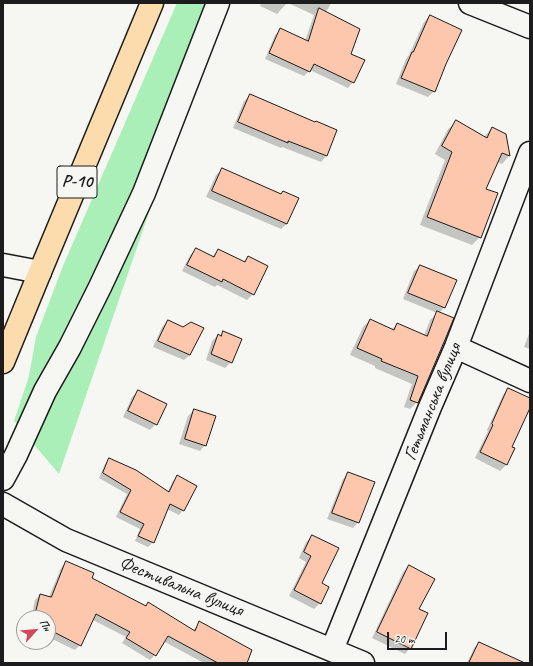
<!DOCTYPE html>
<html>
<head>
<meta charset="utf-8">
<style>
  body { margin:0 }
  #map { position:relative; width:533px; height:666px; overflow:hidden; background:#f6f6f2; font-family:Caveat,sans-serif }
  canvas { display:block }
  .frame { position:absolute; inset:0; border:4px solid #1c1c1c; pointer-events:none }
  .north { position:absolute; left:16px; top:610px; width:40px; height:40px; box-sizing:border-box; background:#f6f6f2; border:1px solid #9f9f9c; border-radius:50%; rotate:63deg; font-size:11px; font-weight:700; line-height:16px; text-align:center; color:#1c1c1c }
  .north::after { content:''; display:block; margin:auto; width:14px; height:18px; background:#d1495b; clip-path:polygon(50% 0,100% 100%,50% 72%,0 100%) }
  .scale { position:absolute; left:387px; top:632px; width:60px; height:18px; box-sizing:border-box; border:2px solid #1c1c1c; border-top:0; padding-left:5px; font-size:12px; line-height:14px; white-space:nowrap; color:#1c1c1c; -webkit-text-stroke:3px #f6f6f2; paint-order:stroke }
</style>
</head>
<body>
<div id="map">
<canvas width="533" height="666"></canvas>
<div class="frame"></div>
<div class="north">Пн</div>
<div class="scale">20 m</div>
</div>
<script>
const ctx = document.querySelector('canvas').getContext('2d');
ctx.lineJoin = 'round';
function fill(path, color) {
  ctx.fillStyle = color;
  ctx.fill(path, 'evenodd');
}
function stroke(path, color, width, dash) {
  ctx.strokeStyle = color;
  ctx.lineWidth = width;
  ctx.lineCap = dash ? 'butt' : 'round';
  ctx.setLineDash(dash || []);
  ctx.stroke(path);
}
function drawText(font, color, halo, rows, align = 'center') {
  ctx.font = font + ' Caveat,sans-serif';
  ctx.lineWidth = 4;
  ctx.setLineDash([]);
  ctx.textBaseline = 'middle';
  ctx.strokeStyle = halo;
  ctx.fillStyle = color;
  for (const [text, x, y, turn = 0] of rows) {
    ctx.save();
    ctx.translate(x, y);
    ctx.rotate((+turn || 0) * Math.PI / 180);
    ctx.textAlign = isNaN(turn) ? turn : align;
    if (halo) ctx.strokeText(text, 0, 0);
    ctx.fillText(text, 0, 0);
    ctx.restore();
  }
}
const green = new Path2D(`
  M177 3H221L59 474 14 421 29 376 36 337 63 266Z`);
const shadow = new Path2D(`
  M261 3H287L277 14 260 6Z
  M288 3H331L328 9 325 12 350 55 353 82 348 88 310 70 304 76 265 59 275 35 281 30 305 41 314 15Z
  M430 16 434 91 428 97 396 84 406 59 409 55 424 22Z
  M250 96 315 123 336 131 326 156 321 162 282 147 281 148 233 128 244 101Z
  M456 122 484 137 492 128 505 134 509 156 502 164 497 162 485 189 480 237 472 245 420 225 445 160 435 154 448 129Z
  M222 170 280 195 283 192 287 224 281 229 206 197 216 175Z
  M196 249 212 257 218 250 243 262 248 257 253 294 247 300 217 285 215 287 182 271 190 255Z
  M420 266 455 280 444 308 439 313 417 402 410 409 404 407 412 384 375 368V366L350 355 363 327 370 320 391 330 397 324 424 336 430 320 437 313 403 299 414 271Z
  M168 321 190 355 184 360 153 347 162 327Z
  M530 331V349L524 347Z
  M223 333 231 362 225 368 206 360 212 341 218 335 220 336Z
  M508 389 530 399V406L511 448 514 449 506 465 500 471 475 458 488 431 487 430 503 395Z
  M138 392 156 424 150 430 123 417 132 397Z
  M194 410 205 445 200 451 179 444 188 416Z
  M109 460 167 493 173 481 177 476 183 510 179 515 167 509 153 542 148 547 135 541 140 529 116 517 127 494 99 478 105 464Z
  M348 473 358 522 353 528 327 519 343 479Z
  M312 536 320 583V603L314 609 289 596 306 562 299 558 306 542Z
  M66 562 90 578 145 606 148 603 193 631 195 628 200 622 246 663H202V662L163 641 155 655 150 660 122 643 126 637 93 620 80 645 75 650 48 637V618H27L32 614 35 600 40 595 49 597 61 568Z
  M409 566 418 610 410 648 405 654 372 638 403 572Z
  M479 643 499 663H467L474 648Z`);
const building = new Path2D(`
  M319 8 360 29 351 54 365 60 354 83 314 64 310 72 269 53 280 28 308 41Z
  M430 15 462 30 446 64 435 92 401 78 412 52H413Z
  M250 94 315 122 316 121 337 130 327 156 288 141V143L238 122Z
  M456 120 487 138 492 127 506 134 510 156 502 153 486 189 498 193 481 238 427 217 452 152 442 146Z
  M222 168 281 194 283 191 299 198 287 224 212 191Z
  M196 248 214 257 218 249 245 262 248 256 268 266 254 295 223 279 222 282 187 265Z
  M420 265 457 280 445 308 408 293Z
  M437 311 454 318 444 342 418 403 410 400 418 376 381 361 382 359 357 348 370 319 394 330 397 323 427 336Z
  M168 320 183 327 191 322 204 328 190 355 158 341Z
  M223 331 242 339 232 363 211 354 218 334 221 336Z
  M508 388 530 398V408L512 447 515 448 507 465 480 452 493 425 492 424Z
  M138 390 167 404 157 425 128 411Z
  M194 409 216 416 206 446 185 439Z
  M109 458 136 470 169 492 177 475 197 486 184 511 170 504 154 543 138 536 144 524 120 512 131 490 103 473Z
  M348 472 375 482 359 523 332 513Z
  M312 535 339 548 322 583 329 587 321 604 294 590 311 556 304 552Z
  M66 561 94 573 92 578 146 606 148 602 195 631 199 621 252 650 247 663H218L168 636 156 656 126 638 130 632 96 614 81 646 48 629V618H34L40 594 51 597Z
  M409 565 435 579 419 609 428 613 411 649 377 632Z
  M479 642 525 663H469Z`);
const minor = new Path2D(`
  M470 3 530 27
  M3 265 40 272
  M456 347 530 381
  M3 479 16 455 45 391 70 347 100 287 144 193 218 3
  M3 504 66 540 363 663
  M332 650 430 407 456 347 530 153`);
const major = new Path2D(`
  M3 362 40 272 152 3`);
const shields = [
  [77,182,40]
];
const shieldNames = [
  ["Р-10",77,182]
];
const streetNames = [
  ["Гетьманська вулиця",433,402,-68],
  ["Фестивальна вулиця",181,587,22]
];
fill(green, '#aaeeb8');
fill(shadow, '#0003');
fill(building, '#fcc7ad');
stroke(building, '#1c1c1c', 1);
stroke(minor, '#1c1c1c', 25);
stroke(major, '#1c1c1c', 25);
stroke(minor, '#f6f6f2', 22);
stroke(major, '#fcdcac', 22);
for (const [x, y, w] of shields) {
  const box = new Path2D();
  box.roundRect(x - w / 2, y - 16, w, 32, 3);
  ctx.fillStyle = '#f6f6f2';
  ctx.fill(box);
  stroke(box, '#1c1c1c', 1);
}
drawText('bold 18px', '#1c1c1c', null, shieldNames);
drawText('19px', '#1c1c1c', '#f6f6f2', streetNames);
</script>
</body>
</html>
